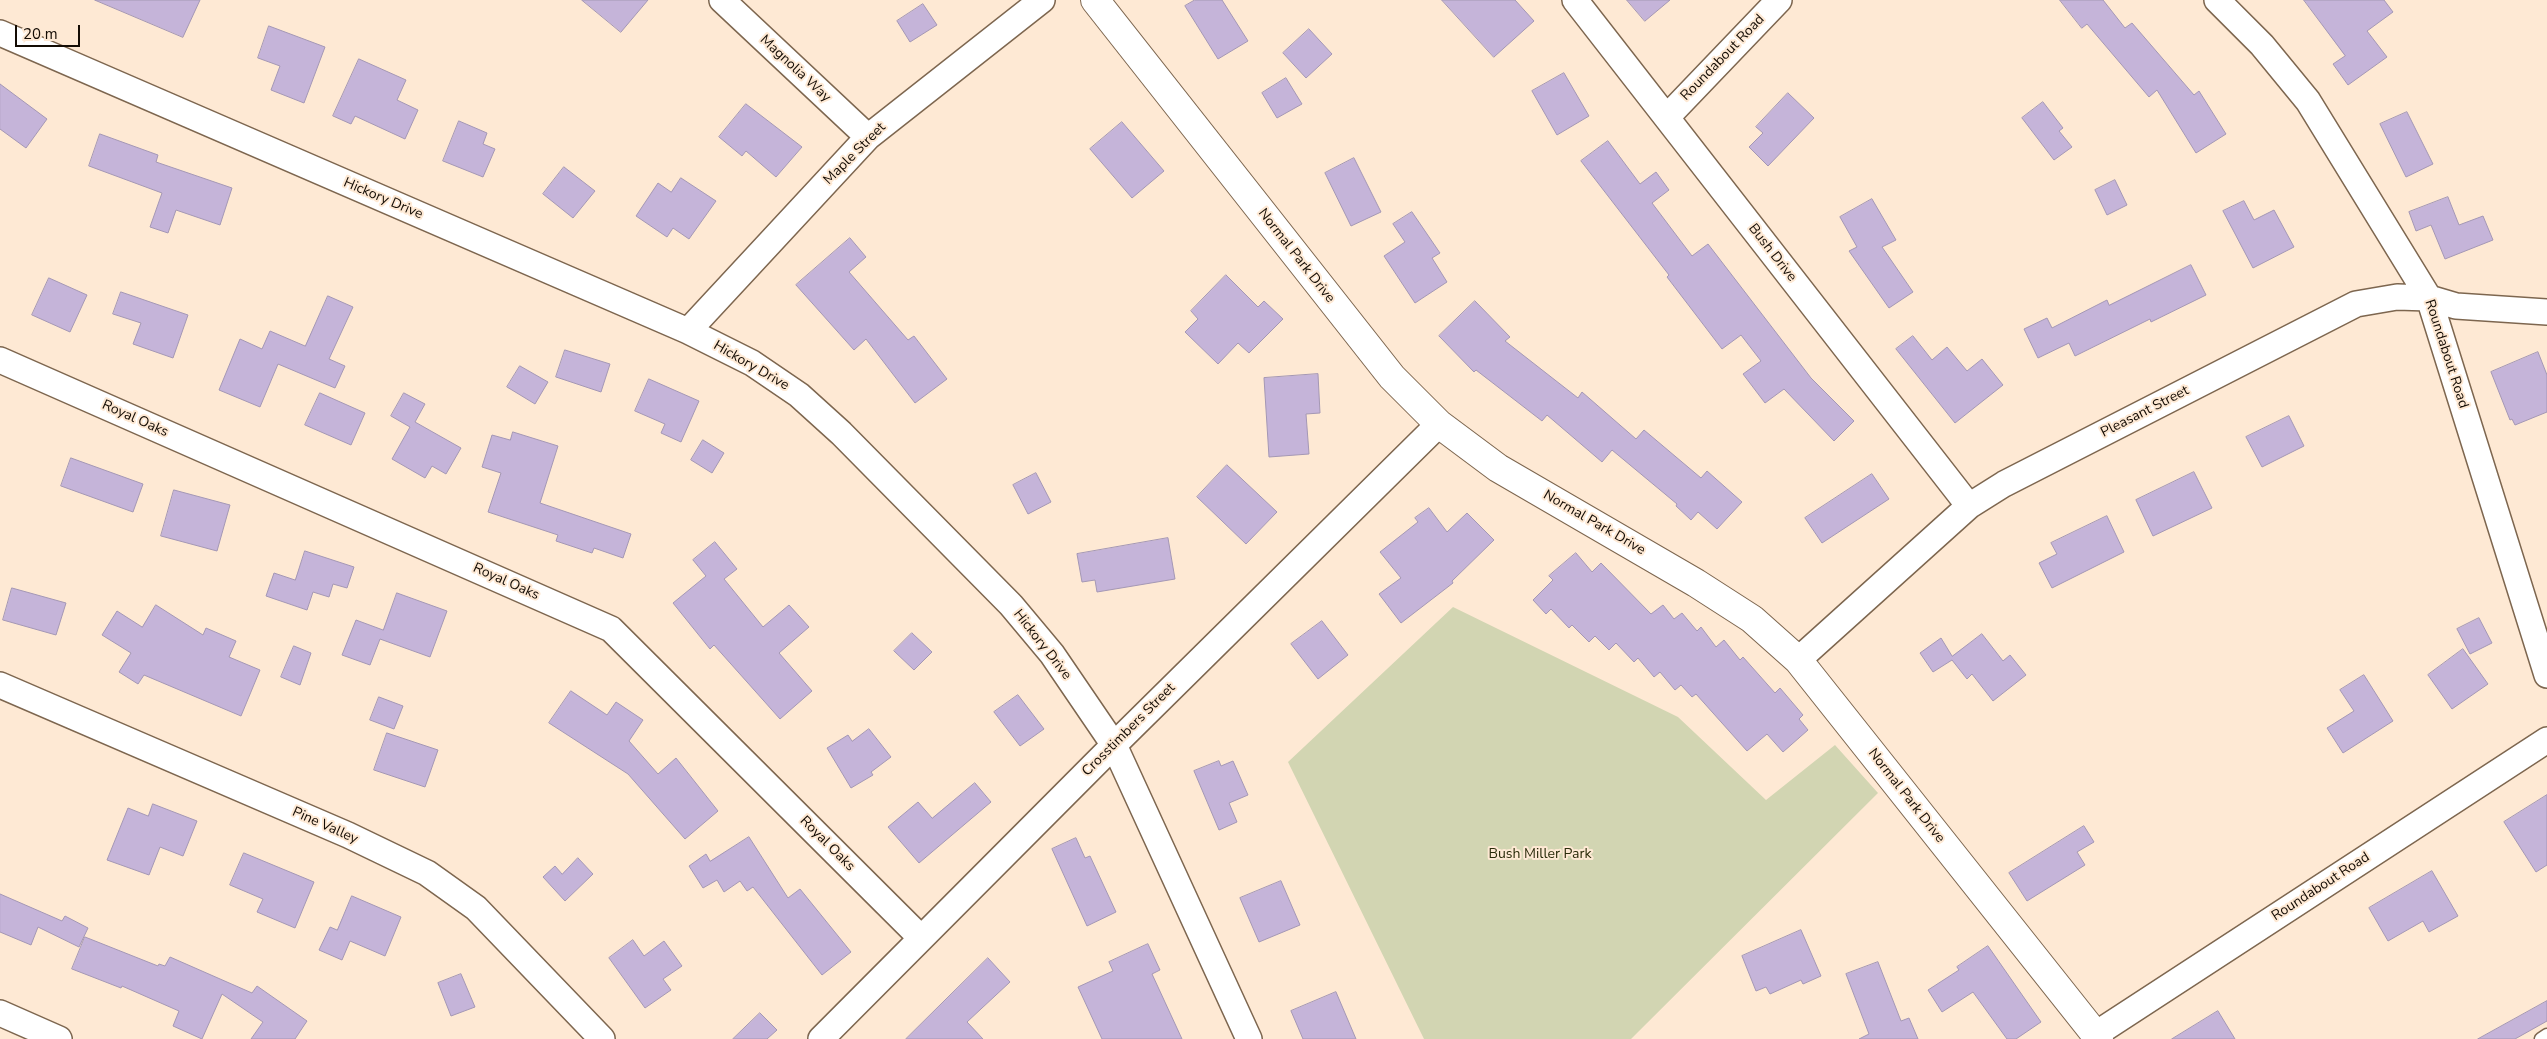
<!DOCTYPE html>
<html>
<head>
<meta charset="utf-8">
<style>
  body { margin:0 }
  #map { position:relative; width:2547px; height:1039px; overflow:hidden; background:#fee9d4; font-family:"Nunito Sans",sans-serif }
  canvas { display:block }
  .scale { position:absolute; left:15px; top:25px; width:65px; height:22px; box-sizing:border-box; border:2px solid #140c04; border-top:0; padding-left:6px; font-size:15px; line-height:18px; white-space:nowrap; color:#140c04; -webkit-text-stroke:4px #fee9d4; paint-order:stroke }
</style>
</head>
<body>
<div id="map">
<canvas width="2547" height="1039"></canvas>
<div class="scale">20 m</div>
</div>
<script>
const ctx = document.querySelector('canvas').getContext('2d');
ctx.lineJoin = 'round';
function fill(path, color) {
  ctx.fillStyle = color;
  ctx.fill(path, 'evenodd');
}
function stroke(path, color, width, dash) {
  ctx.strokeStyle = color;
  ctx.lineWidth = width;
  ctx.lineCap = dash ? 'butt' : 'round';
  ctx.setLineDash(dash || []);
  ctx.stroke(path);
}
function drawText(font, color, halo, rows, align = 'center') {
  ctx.font = font + ' "Nunito Sans",sans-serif';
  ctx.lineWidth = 4;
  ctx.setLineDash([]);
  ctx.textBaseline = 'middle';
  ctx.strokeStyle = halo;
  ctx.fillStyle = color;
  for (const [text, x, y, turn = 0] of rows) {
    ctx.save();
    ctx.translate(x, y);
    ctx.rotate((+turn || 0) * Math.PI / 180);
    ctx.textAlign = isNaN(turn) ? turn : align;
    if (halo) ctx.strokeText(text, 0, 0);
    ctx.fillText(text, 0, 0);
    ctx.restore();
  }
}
const green = new Path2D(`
  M1453 607 1678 717 1766 800 1835 745 1878 793 1631 1039H1424L1288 762Z`);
const building = new Path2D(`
  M95 0H200L183 37Z
  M582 0H648L621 32Z
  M1195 0H1222L1248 41 1218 59 1185 6Z
  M1442 0H1515L1534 21 1494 57Z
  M1627 0H1670L1645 21Z
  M2060 0H2103L2125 28 2132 23 2194 95 2199 91 2226 134 2196 153 2157 90 2149 97 2087 24 2082 28Z
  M2304 0H2384L2393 12 2367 31 2387 57 2348 85 2333 64 2345 56Z
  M923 4 937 25 910 42 897 21Z
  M269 26 325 47 304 103 271 90 280 66 258 58Z
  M1309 29 1332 54 1306 78 1283 53Z
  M359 59 406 80 397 100 418 110 405 139 355 116 351 124 333 116Z
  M1564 73 1589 116 1557 135 1532 91Z
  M1286 78 1302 104 1277 118 1262 93Z
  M0 84 47 119 26 148 0 129Z
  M1788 93 1814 118 1768 166 1749 147 1763 133 1756 127Z
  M2043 102 2063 128 2059 131 2072 147 2054 160 2022 118Z
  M746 104 802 147 776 177 746 151 742 156 719 137Z
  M2407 112 2433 164 2406 177 2380 124Z
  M459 121 487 133 483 144 495 149 483 177 443 161Z
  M1122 122 1164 171 1132 198 1090 149Z
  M100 134 158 155 156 162 232 188 220 225 176 210 168 233 150 227 162 193 89 166Z
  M1608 141 1640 184 1656 172 1669 190 1652 203 1692 256 1708 244 1811 378 1854 421 1834 441 1784 389 1765 403 1743 374 1761 361 1741 335 1722 349 1667 277 1669 275 1581 161Z
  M1354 158 1381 212 1351 226 1325 173Z
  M564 167 595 191 573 218 543 194Z
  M681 178 716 201 689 239 673 228 667 237 636 216 658 183 671 192Z
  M2115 180 2127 205 2107 215 2095 190Z
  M2448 197 2459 225 2483 216 2493 240 2445 259 2431 225 2416 231 2409 212Z
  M1872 199 1896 240 1882 247 1913 292 1889 308 1849 251 1857 247 1840 217Z
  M2244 201 2254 220 2274 210 2294 247 2253 268 2223 211Z
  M1412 212 1440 253 1432 258 1447 282 1415 303 1384 256 1405 242 1393 224Z
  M850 238 866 257 849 272 908 340 914 336 947 379 915 403 866 339 854 350 796 285Z
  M2191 265 2206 295 2151 322 2150 319 2075 356 2069 343 2038 358 2024 329 2047 318 2052 328 2107 300 2109 305Z
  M1226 275 1258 307 1264 301 1283 319 1249 353 1238 343 1218 364 1185 332 1198 319 1191 311Z
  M49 278 87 295 70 332 32 315Z
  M121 292 188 315 173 358 133 344 141 323 113 314Z
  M328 296 353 307 329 359 345 366 335 388 278 364 260 407 219 390 240 339 262 349 270 331 305 346Z
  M1475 301 1510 337 1505 341 1578 398 1582 392 1636 439 1644 430 1701 478 1707 471 1742 502 1717 529 1698 512 1691 520 1676 506 1677 504 1612 450 1602 462 1547 415 1542 421 1476 370 1474 372 1439 336Z
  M1913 336 1932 360 1947 347 1967 371 1982 359 2003 385 1955 423 1896 349Z
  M565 350 610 364 601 392 556 377Z
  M2538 352 2547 375V412L2515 425 2512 419 2510 420 2491 372Z
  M520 366 548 382 535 404 507 387Z
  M1318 374 1320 413 1306 414 1309 454 1269 457 1264 378Z
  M649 379 699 401 681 442 661 433 665 424 635 411Z
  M320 393 365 413 351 445 305 425Z
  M404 393 425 404 415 422 461 448 446 474 432 466 425 478 392 459 410 427 391 416Z
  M2289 416 2304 446 2262 467 2246 437Z
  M513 432 558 446 540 503 631 534 623 558 594 548 592 553 556 541 558 535 488 512 501 473 482 467 492 435 510 440Z
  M703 440 724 453 712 473 691 460Z
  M71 458 143 484 133 512 61 486Z
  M1227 465 1277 512 1246 544 1197 497Z
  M2194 472 2212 508 2153 536 2136 500Z
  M1036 473 1051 502 1028 514 1013 485Z
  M1872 474 1889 499 1822 543 1805 518Z
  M174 490 230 505 217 551 161 536Z
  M1429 508 1447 532 1467 513 1494 540 1452 581 1453 583 1401 623 1379 594 1401 578 1380 552 1418 522 1415 518Z
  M2107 516 2124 552 2052 588 2039 563 2057 554 2051 543Z
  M1168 538 1175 579 1097 592 1095 580 1082 582 1077 554Z
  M715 542 737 569 724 579 763 627 789 605 809 627 779 653 812 691 780 719 714 645 710 649 673 603 706 576 693 560Z
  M305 551 354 567 347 588 333 584 329 597 313 592 307 610 266 596 274 573 295 580Z
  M1576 553 1592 572 1601 563 1651 614 1663 605 1674 619 1682 613 1697 631 1701 627 1716 647 1724 640 1740 660 1743 657 1775 693 1780 688 1803 715 1799 719 1808 730 1783 752 1767 734 1747 751 1696 694 1692 697 1681 685 1675 690 1660 672 1654 677 1638 658 1634 662 1616 643 1609 650 1595 636 1589 642 1572 625 1569 628 1551 609 1546 614 1533 600 1553 580 1549 576Z
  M12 588 66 603 56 635 3 620Z
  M397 593 447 611 430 657 380 639 370 665 342 655 356 620 383 630Z
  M156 605 203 635 206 628 236 641 229 657 260 670 241 716 144 675 138 684 119 672 131 653 102 635 117 611 142 627Z
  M2479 618 2492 643 2470 654 2457 629Z
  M1322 621 1348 655 1318 679 1291 644Z
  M912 633 932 652 914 670 894 651Z
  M1982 634 2003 661 2010 655 2026 675 1993 701 1972 674 1967 679 1952 660 1933 672 1920 653 1941 638 1952 656Z
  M294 646 311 653 300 685 281 677Z
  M2463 649 2488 684 2452 709 2428 675Z
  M2364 675 2393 721 2343 753 2327 728 2354 711 2340 690Z
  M571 691 607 715 616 702 643 720 629 741 658 774 676 758 718 811 685 839 628 774 549 723Z
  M1018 695 1044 729 1020 746 994 712Z
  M379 697 403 706 394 729 370 720Z
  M869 729 891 757 871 772 873 775 851 788 827 748 848 735 852 741Z
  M387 733 438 750 425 787 374 770Z
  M1219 761 1221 766 1233 761 1248 795 1229 803 1237 822 1219 830 1194 771Z
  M975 783 991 802 919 863 888 827 918 802 932 818Z
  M2547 795V865L2536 872 2504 822Z
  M153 804 197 821 183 856 160 847 149 875 107 860 128 808 148 816Z
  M2084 826 2094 842 2077 852 2085 865 2027 901 2009 873Z
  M749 837 788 898 800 889 851 952 822 975 753 887 747 891 740 881 724 892 717 880 703 888 689 866 706 854 710 861Z
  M1076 838 1085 858 1090 856 1116 912 1087 926 1052 849Z
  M244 853 314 882 295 928 257 912 263 899 230 885Z
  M578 858 593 874 565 901 543 877 555 866 562 874Z
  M2432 871 2458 916 2429 932 2423 921 2388 941 2369 908Z
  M1281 881 1300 925 1259 942 1240 898Z
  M0 894 62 921 65 916 88 928 79 947 38 927 31 945 0 932Z
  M352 896 401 917 385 956 350 941 342 960 319 950 330 927 337 930Z
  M1801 930 1821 976 1803 984 1801 980 1770 994 1766 987 1756 991 1742 956Z
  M85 937 158 966 159 964 165 966 170 957 252 993 257 986 307 1021 295 1039H251L263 1022 222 994 202 1039 173 1026 179 1011 122 986 121 988 72 969Z
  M633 940 644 956 664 941 682 966 663 979 671 990 645 1008 609 958Z
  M1148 944 1160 970 1152 974 1182 1039H1102L1078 987 1113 971 1109 962Z
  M1988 946 2041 1022 2016 1039H2007L1973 992 1942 1012 1928 990 1959 970 1957 967Z
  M988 958 1010 982 967 1022 983 1039H906Z
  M1878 962 1901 1021 1909 1018 1918 1039H1859L1869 1034 1846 974Z
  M461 974 475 1007 451 1016 438 983Z
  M1336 992 1356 1039H1303L1291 1011Z
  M2547 1001V1021L2515 1039H2478Z
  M2218 1011 2235 1039H2172Z
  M760 1013 777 1030 767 1039H733Z`);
const service = new Path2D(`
  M2541 1039 2547 1035`);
const minor = new Path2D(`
  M722 0 868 137
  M1575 0 1969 506
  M2217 0 2262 45 2308 101 2429 298 2547 675
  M0 33 688 331 752 363 799 395 841 433 1011 605 1052 654 1114 745 1249 1039
  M1667 117 1779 0
  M688 331 868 137 1042 0
  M0 360 611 629 921 938
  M1798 660 1969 506 2004 484 2356 304 2397 297 2429 298 2456 306 2547 312
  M0 685 348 835 427 873 476 908 602 1039
  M0 1013 59 1039
  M2096 1034 2547 740
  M821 1039 1114 745 1439 424`);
const tertiary = new Path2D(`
  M1095 0 1392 377 1439 424 1498 468 1696 583 1752 619 1798 660 2099 1039`);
const streetNames = [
  ["Roundabout Road",1723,58,-46],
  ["Magnolia Way",795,69,43],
  ["Maple Street",855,154,-45],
  ["Hickory Drive",383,199,23],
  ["Bush Drive",1772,253,52],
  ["Normal Park Drive",1296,256,52],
  ["Roundabout Road",2446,354,72],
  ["Hickory Drive",751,366,30],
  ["Pleasant Street",2145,412,-27],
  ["Royal Oaks",135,419,24],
  ["Normal Park Drive",1594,523,30],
  ["Royal Oaks",506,582,24],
  ["Hickory Drive",1042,645,52],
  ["Crosstimbers Street",1129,730,-45],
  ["Normal Park Drive",1906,796,52],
  ["Pine Valley",325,826,24],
  ["Royal Oaks",827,844,45],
  ["Roundabout Road",2321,887,-33]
];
const parkNames = [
  ["Bush Miller Park",1540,855]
];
fill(green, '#d2d5b2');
fill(building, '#c5b4d9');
stroke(building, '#a497b4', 1);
stroke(service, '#7d664f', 15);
stroke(minor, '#7d664f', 28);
stroke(tertiary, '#7d664f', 30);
stroke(service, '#fff', 12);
stroke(minor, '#fff', 25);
stroke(tertiary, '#fff', 28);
drawText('14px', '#140c04', '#fee9d4', streetNames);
drawText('14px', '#2b2c0b', '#fee9d4', parkNames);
</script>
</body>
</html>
